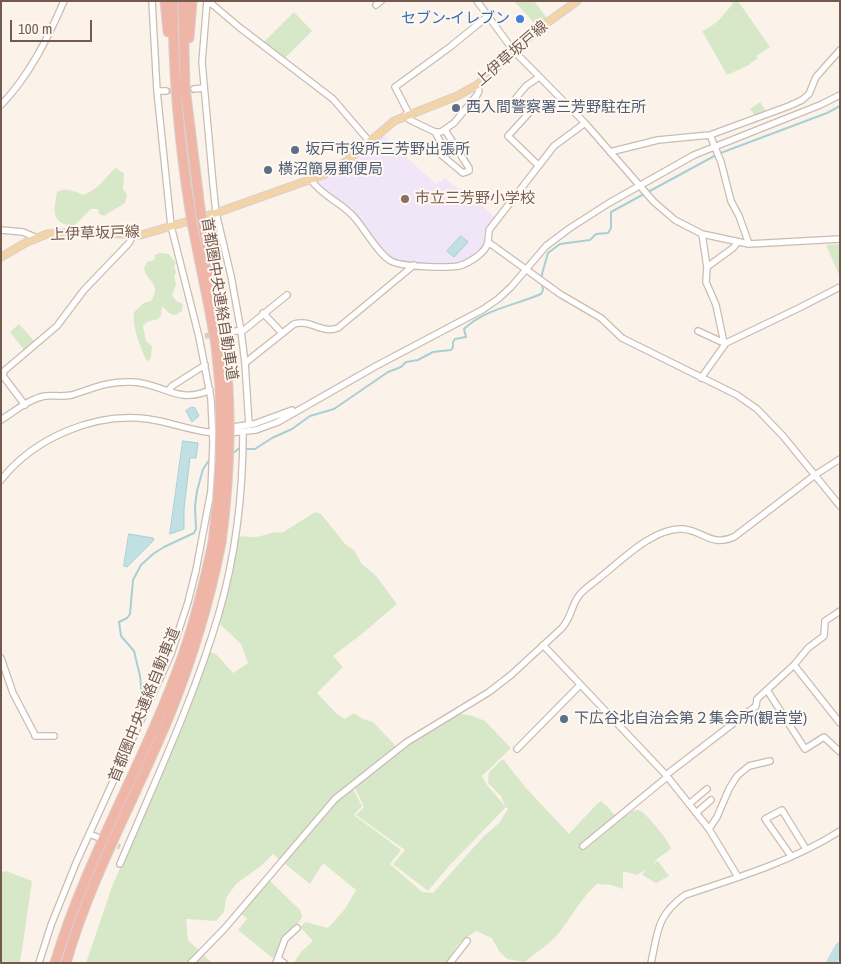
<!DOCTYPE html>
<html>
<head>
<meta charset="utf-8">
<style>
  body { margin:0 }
  #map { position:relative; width:841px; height:964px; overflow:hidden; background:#fbf3ea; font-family:"Archivo Narrow",sans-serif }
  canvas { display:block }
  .frame { position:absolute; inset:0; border:2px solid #735a4f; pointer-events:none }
  .scale { position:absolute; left:10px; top:20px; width:82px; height:22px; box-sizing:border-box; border:2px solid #735a4f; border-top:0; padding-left:6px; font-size:15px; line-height:18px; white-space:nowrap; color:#735a4f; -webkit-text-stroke:4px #fef8f0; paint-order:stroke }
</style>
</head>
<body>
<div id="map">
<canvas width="841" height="964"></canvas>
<div class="frame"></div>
<div class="scale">100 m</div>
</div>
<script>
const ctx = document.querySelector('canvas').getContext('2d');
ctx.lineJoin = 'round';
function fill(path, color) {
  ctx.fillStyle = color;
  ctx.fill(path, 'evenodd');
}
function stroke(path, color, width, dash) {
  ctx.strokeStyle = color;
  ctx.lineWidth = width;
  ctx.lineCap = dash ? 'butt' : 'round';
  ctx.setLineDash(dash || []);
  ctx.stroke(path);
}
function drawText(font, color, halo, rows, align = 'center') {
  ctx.font = font + ' "Archivo Narrow","Noto Sans JP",sans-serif';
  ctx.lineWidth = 4;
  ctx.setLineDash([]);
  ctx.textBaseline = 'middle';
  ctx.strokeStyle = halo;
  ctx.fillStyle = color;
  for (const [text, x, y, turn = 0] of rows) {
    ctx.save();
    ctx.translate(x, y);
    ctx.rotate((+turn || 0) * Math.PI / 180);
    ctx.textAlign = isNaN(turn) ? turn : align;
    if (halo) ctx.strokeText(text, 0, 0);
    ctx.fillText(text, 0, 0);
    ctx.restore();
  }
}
const education = new Path2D(`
  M384 134 392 144 436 184 445 178 460 190 464 188 494 217 483 234 485 245 474 255 461 263 455 265 422 264 399 261 390 258 368 231 324 191 325 190 319 182 340 171H345Z`);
const green = new Path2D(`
  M514 1H534L547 18 537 26Z
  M732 1H738L770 47 756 56 758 58 747 66 727 75 702 31C716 25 724 15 733 3Z
  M294 12 312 31 285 58 264 42Z
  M760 102 766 111 755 116 750 109Z
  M115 168 124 173 123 190 127 194 125 203 104 216 99 214 98 209H91L74 226C50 224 54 210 57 192 65 187 76 191 83 195 98 190 105 178 115 168Z
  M840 244V277L826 245Z
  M159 253 169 254 176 263 174 266 176 272 174 277 176 285 172 295 176 301 183 304 182 311 176 315 170 314 162 306 161 315 158 319 147 322 143 326 146 341 152 346 151 357 149 361 146 360C140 346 132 327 134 312L144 303 151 301C162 282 147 283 144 268L147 262 154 260 155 255Z
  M19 324 35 342 24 350 10 332Z
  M315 512 321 514 346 545 354 550 361 563 377 577 397 604 363 633 333 656 343 667 317 693 337 714 345 719 354 713 363 719 373 722 394 744 395 747 392 750 350 783 362 806 354 815 401 850 390 864 422 892 433 893 484 836 499 823 508 809 506 807 449 866 428 891 393 864 405 850 356 815 364 807 354 786 404 747 459 714 470 715 485 721 511 748 482 776 487 785 505 806 501 796 488 783 489 772 503 759 526 788 569 834 596 805 601 801 607 806 615 816C616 816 622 817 623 816 629 815 632 809 638 810 645 811 670 842 671 849L657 859 653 864 658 861 669 876 656 883 642 875 647 869 637 875 623 871V889L611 885 597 884C580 899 572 917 558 934 549 945 536 952 525 962L507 959 499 951 492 938 476 931 459 943 446 963H296L295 961 301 952 313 941 300 927 306 922 328 928 345 909 356 890 323 863 310 884 273 854 261 866 236 884 226 898 224 912 216 921 186 919 188 940 212 963H86L113 884 140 825 181 729 209 652 216 654 233 673 248 663 241 644 220 624 238 537C244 535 248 538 254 537 264 537 272 530 282 533Z
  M6 871 32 881 20 963H1V872Z
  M269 880 301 911 302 917 275 960 238 930 247 919 240 913Z`);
const water = new Path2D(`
  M461 236 468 242 454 257 447 251Z
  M192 407 195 408 199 416 192 422 186 411Z
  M183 441 198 443 196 458H190L184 509V529L170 534Z
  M129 534 153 538 154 540 127 567 124 566Z`);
const stream = new Path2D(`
  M648 192 718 154 827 113 840 106
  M542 279V274L548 253 560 244 590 240 596 234 608 233 611 228V212L644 194
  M245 449H255L272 438 292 429 310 416 334 409 388 372 401 367 406 362 418 360 433 352 451 350 453 347V342L455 339 466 337 464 329C485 309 516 305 541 294L543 290 542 284
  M233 453 241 447
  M119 752 139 709 142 696 140 676 134 651 121 636 119 622 127 618 130 614 133 580 141 565 153 554 164 547 194 533 196 529 195 506 197 491 203 469 210 459`);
const river = new Path2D(`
  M831 963 840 947`);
const minorTunnel = new Path2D(`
  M166 91 194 89
  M205 336 217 334
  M110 843 120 847`);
const minor = new Path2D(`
  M207 1 202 62 213 184 216 213 231 276 241 331 245 363 249 425
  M477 1 513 50 585 123 654 202 675 220 702 234 749 244 840 239
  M207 2 213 5 239 27 333 99 369 141
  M376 5 381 1
  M194 89 204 88
  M157 91H166
  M1 105C29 76 48 38 64 1
  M409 114 395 87 450 47 488 16
  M405 115 410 120 435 132H441L454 123 477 95 479 91 477 85
  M585 123 554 146 489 230 488 242 560 294 601 318 622 338 737 395 757 409 783 436 840 506
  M435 132 444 148 439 153 463 173 469 171V168L445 130
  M710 135 721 162 731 201 739 216 749 244
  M610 152 658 140 710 135 789 106 802 100 809 94 816 77 840 50
  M538 165 508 136 529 113 516 98 526 86 539 77
  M311 180C322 196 341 202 354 217 364 228 379 255 391 261 401 267 447 268 459 266 469 263 486 253 488 242
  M1 230 23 232 37 238
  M702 234 707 267
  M263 313 282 333
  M698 331 724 343
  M229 332 244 330 287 295
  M724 343 716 305 706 282 707 267 733 248 738 242
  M245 363 294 324C311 319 321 334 338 328L414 265
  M701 378 726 343 799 308 840 287
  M168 391 172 386 205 365
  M25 405 3 376 4 371 57 326 84 290 129 243 133 235
  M1 420C15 411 29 399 45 396 54 395 63 397 72 395 94 388 108 381 132 382 163 383 177 405 210 390
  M226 428 254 424 292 410
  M228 433 256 430 278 422 376 366 482 310 498 299 511 287 546 246 570 228 609 203 694 155 820 105 840 95
  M1 480C34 438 94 412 148 419 171 422 193 432 216 433
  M543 645 666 775 709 829 738 877
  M1 658 13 693 34 733 35 736H54
  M794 665 840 723
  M767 690 805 749 824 737 840 752
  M517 749 580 685
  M666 775 756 706 757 699 794 665 808 648 824 636 825 621 840 611
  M689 804 707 789
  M696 813 711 800
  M709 829 717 817 729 789 737 776 749 766 770 761
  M89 834 97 837
  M583 846 667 777
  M791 856 765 819 782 810 806 849
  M120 864C155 781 194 699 219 613 236 554 243 493 243 432
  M278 958 284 963
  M39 963 51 925 76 863 171 654 188 602 196 570 211 491 213 443 211 399 199 337 171 226 157 91 152 1
  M191 963 225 928 335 799 407 742 489 692 511 675 562 628C572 616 571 607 578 597 582 590 592 584 598 579 620 562 653 527 683 529 704 531 711 547 734 537L815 475 840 459
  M276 963 285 939 297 928
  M450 963 467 941
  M651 963C658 932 656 916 685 895 737 878 793 861 840 831`);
const major = new Path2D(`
  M1 257 27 242 47 234 78 232 141 235 216 213 323 175 347 161 394 121 457 96 477 85 537 30 577 1`);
const highway = new Path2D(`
  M165 1 168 32
  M173 1C173 72 179 141 190 210
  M183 1 185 87 200 208
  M189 38 192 1
  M203 226 224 345 228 386
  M193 228 209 307 216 346 220 387
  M55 963C87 856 146 760 183 655 196 618 205 580 213 542
  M66 963C91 876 136 797 170 714 193 657 209 604 221 543`);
const highwayBridge = new Path2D(`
  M200 208 203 226
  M190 210 193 228
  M213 542C220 490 222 439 220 387
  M221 543C228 491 231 439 228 386`);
const markers = [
  [520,19,5,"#3f7fe0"],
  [456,108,5,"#5c6f8a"],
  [295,150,5,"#5c6f8a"],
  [268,170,5,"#5c6f8a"],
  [405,199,5,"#8d6e63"],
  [564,719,5,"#5c6f8a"]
];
const shopNames = [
  ["セブン-イレブン",510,19]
];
const streetNames = [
  ["上伊草坂戸線",512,54,-41],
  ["上伊草坂戸線",95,234,-2],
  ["首都圏中央連絡自動車道",219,299,81],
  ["首都圏中央連絡自動車道",145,705,-68]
];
const serviceNames = [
  ["西入間警察署三芳野駐在所",466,108],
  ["坂戸市役所三芳野出張所",305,150],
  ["横沼簡易郵便局",278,170],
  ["下広谷北自治会第２集会所(観音堂)",574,719]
];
const educationNames = [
  ["市立三芳野小学校",415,199]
];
fill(education, '#f0e6f7');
fill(green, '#d7e8c9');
fill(water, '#c0e0e3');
stroke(water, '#a7cfd4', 1);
stroke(stream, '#a7cfd4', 2);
stroke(river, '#c0e0e3', 10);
stroke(minorTunnel, '#d9cdc3', 5.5, [5.5, 3]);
stroke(minor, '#ccbbb0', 8);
stroke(major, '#d8d1ce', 9);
stroke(highway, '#d8d1ce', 11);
stroke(minor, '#fff', 5.5);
stroke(major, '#f3d4a9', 7);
stroke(highway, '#efb6a7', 9);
stroke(highwayBridge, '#d8d1ce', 11, []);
stroke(highwayBridge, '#efb6a7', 9);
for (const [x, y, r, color] of markers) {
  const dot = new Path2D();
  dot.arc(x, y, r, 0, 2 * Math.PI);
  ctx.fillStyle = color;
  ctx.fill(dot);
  stroke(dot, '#fef8f0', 2);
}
drawText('15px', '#366cbe', '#fef8f0', shopNames, 'right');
drawText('15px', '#735a4f', '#fef8f0', streetNames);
drawText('15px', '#4e5e75', '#fef8f0', serviceNames, 'left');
drawText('15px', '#785e54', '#fef8f0', educationNames, 'left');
</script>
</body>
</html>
